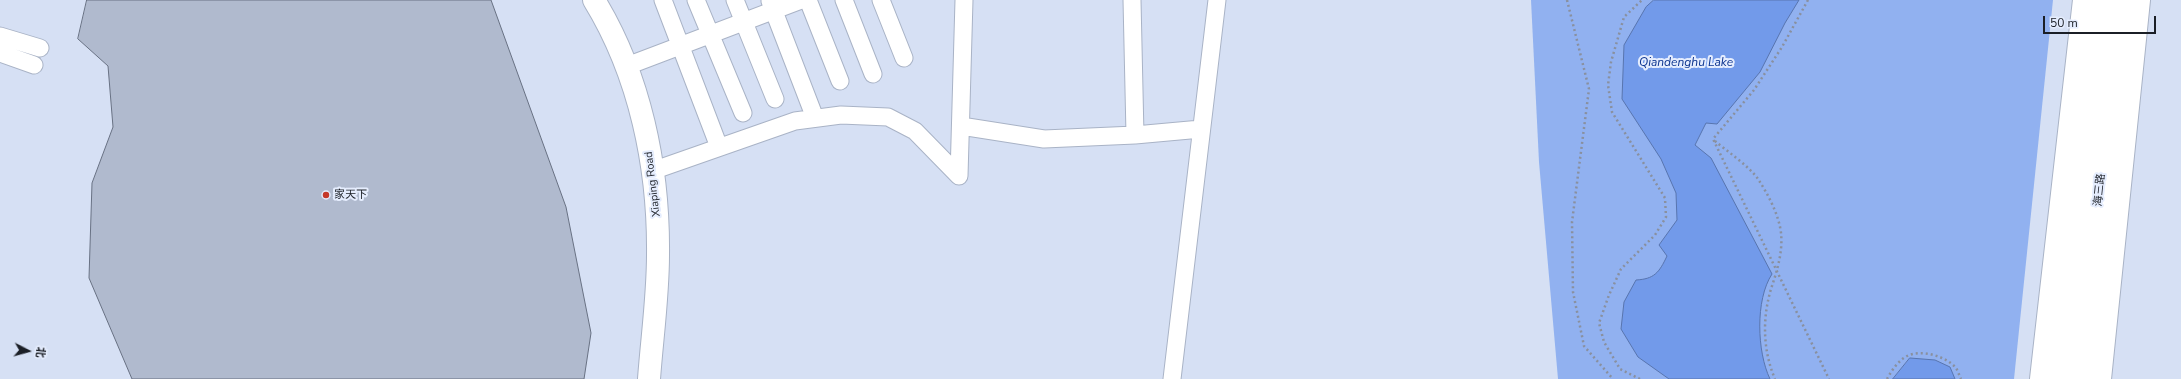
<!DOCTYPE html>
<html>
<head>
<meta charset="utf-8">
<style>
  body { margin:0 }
  #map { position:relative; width:2181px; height:379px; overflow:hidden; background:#d6e0f4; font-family:"Nunito Sans","Noto Sans SC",sans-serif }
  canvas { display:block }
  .north { position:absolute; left:8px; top:331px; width:40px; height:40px; -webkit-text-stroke:3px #e5edfe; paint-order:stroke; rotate:96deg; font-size:11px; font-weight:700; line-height:16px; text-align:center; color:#1b1f26 }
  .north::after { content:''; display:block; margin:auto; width:14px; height:18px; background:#1b1f26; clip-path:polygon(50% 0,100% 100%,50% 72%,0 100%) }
  .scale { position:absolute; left:2043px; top:16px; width:113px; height:18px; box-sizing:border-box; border:2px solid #1b1f26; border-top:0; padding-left:5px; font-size:12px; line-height:14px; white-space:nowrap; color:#1b1f26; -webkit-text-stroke:3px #e5edfe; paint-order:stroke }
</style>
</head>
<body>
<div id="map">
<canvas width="2181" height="379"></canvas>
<div class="north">北</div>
<div class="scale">50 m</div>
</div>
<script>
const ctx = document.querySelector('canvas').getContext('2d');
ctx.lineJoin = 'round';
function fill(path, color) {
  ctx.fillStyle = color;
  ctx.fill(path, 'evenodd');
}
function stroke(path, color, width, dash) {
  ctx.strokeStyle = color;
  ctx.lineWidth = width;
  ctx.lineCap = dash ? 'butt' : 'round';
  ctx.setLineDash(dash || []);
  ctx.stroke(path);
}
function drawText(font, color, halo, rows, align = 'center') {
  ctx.font = font + ' "Nunito Sans","Noto Sans SC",sans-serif';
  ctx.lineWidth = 4;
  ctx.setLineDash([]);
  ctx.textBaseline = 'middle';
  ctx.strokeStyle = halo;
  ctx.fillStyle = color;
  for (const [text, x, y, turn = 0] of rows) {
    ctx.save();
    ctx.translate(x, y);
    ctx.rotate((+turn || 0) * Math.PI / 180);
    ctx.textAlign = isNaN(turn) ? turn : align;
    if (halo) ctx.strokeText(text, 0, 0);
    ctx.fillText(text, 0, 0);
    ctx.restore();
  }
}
const green = new Path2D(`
  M1531 0H2053L2014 379H1558L1539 162Z`);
const water = new Path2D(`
  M1654 0H1799L1785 23 1760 72 1717 124 1706 123 1695 145 1711 158 1772 274C1755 300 1757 352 1770 379H1669L1638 357 1621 329 1624 302 1636 280C1654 279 1659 273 1667 256L1659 245 1677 220 1676 193 1661 159 1622 99 1624 45 1646 7Z
  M1910 358 1935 360 1950 367 1955 379H1893Z`);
const building = new Path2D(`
  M87 0H491L566 207 591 333 584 379H132L89 278 92 183 113 127 108 66 78 39Z`);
const path = new Path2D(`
  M1567 0 1589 89 1572 222 1573 292 1584 346 1613 379
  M1808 0 1782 47 1754 90 1713 139 1829 379
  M1715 141C1728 152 1749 166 1758 179 1768 194 1779 215 1781 233 1783 252 1777 271 1771 289 1762 319 1763 351 1775 379
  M1640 379 1620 369 1604 342 1599 323 1609 295 1621 269 1655 235 1666 217 1665 198 1612 112 1608 85 1611 62 1624 17 1642 0
  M1887 379C1892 370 1898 361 1907 356 1921 349 1946 356 1956 368 1958 371 1959 375 1961 379`);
const minor = new Path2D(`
  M663 0 719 147
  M696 0 743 113
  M735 0 775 99
  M808 0 840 81
  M844 0 873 74
  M881 0 904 58
  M1132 0 1135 135
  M770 1 815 118
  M0 36 40 48
  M0 53 34 65
  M627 66 801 0
  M961 126 1044 139 1135 135 1201 129
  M652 171 795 121 841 115 888 117 915 131 959 176
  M959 176 964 0
  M1172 379 1217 0`);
const major = new Path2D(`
  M594 0C640 75 659 167 658 255 658 296 652 338 649 379
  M2041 379 2084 0
  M2063 379 2103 0
  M2079 379 2120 0
  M2100 379 2139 0`);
const markers = [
  [326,195,4,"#c5382a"]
];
const streetNames = [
  ["Xiaping Road",653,184,-97],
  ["海三路",2100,190,-84]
];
const poiNames = [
  ["家天下",334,195]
];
const waterNames = [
  ["Qiandenghu Lake",1686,63]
];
fill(green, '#91b1f0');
fill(water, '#729aea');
stroke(water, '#5875af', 1);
fill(building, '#b0bace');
stroke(building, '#687183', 1);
stroke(minor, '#a9b3c6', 19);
stroke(major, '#a9b3c6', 24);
stroke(path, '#89909f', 2.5, [2, 3]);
stroke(minor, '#fff', 17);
stroke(major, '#fff', 22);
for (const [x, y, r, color] of markers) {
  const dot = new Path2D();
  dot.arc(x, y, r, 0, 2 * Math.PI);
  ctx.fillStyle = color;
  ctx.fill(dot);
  stroke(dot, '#e5edfe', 1.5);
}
drawText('11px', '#1b1f26', '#e5edfe', streetNames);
drawText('11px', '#1b1f26', '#e5edfe', poiNames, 'left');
drawText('italic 12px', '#0c348f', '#e5edfe', waterNames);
</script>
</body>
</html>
